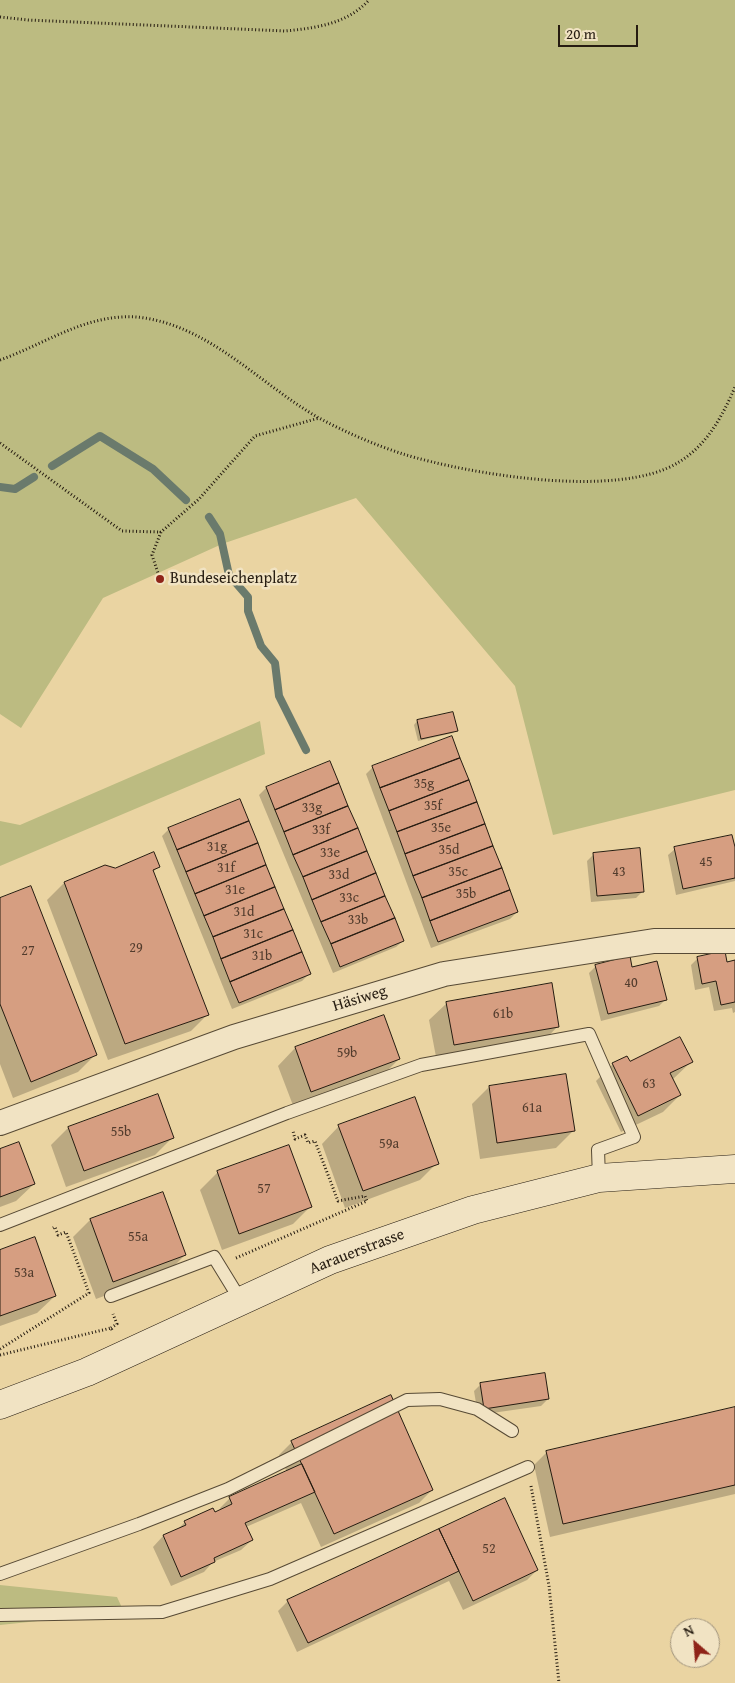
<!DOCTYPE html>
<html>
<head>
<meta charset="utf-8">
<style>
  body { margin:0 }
  #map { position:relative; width:735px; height:1683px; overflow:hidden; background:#ead4a2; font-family:"Gentium Book Plus",serif }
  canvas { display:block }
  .north { position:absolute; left:670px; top:1618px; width:50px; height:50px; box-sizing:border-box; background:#f1e3c3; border:1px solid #a0937c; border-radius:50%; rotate:333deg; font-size:14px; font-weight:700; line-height:20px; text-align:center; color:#261c11 }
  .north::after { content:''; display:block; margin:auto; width:18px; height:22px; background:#8f2418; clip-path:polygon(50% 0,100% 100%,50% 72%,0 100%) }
  .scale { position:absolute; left:558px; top:25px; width:80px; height:22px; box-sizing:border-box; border:2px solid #261c11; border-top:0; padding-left:6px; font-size:15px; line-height:18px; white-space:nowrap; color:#261c11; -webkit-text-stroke:4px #f1e3c3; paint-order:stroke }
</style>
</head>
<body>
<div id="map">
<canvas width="735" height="1683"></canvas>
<div class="north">N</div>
<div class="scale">20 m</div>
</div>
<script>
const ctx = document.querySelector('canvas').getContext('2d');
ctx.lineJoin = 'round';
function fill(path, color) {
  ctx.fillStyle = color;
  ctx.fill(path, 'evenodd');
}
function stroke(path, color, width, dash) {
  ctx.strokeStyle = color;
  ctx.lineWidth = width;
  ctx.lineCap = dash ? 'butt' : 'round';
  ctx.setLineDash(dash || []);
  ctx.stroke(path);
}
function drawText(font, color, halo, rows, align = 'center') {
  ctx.font = font + ' "Gentium Book Plus",serif';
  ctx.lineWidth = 5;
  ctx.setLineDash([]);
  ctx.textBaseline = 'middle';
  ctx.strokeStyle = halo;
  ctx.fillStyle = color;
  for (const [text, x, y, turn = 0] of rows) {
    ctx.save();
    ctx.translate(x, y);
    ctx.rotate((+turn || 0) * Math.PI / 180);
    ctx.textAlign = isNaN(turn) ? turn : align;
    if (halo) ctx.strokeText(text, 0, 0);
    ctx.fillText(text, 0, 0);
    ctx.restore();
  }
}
const green = new Path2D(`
  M0 0H735V790L553 835 515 686 356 498 222 544 103 598 21 728 0 714Z
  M260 721 265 754 0 866V821L20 825Z
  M0 1585 117 1597 124 1612 0 1625Z`);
const shadow = new Path2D(`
  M417 721 456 730 453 733 418 741 414 725Z
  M451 738 517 912 510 919 431 948 366 774 373 767Z
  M329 763 403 941 396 947 333 973 259 795 266 788Z
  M169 829 309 974 302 981 232 1009 162 836Z
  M675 849 735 853V881L676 895 668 855Z
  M594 854 643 891 636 898 591 902 587 861Z
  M105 867 115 869 158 867 153 872 208 1014 191 1031 108 1060 47 900 64 883Z
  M0 900 95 1055 78 1072 13 1098 0 1064Z
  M698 958 726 963 735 962V1012L733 1013 732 1008 714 1011 709 987 695 990 691 965Z
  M596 966 666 999 659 1006 601 1021 589 973Z
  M447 1003 558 1026 541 1044 437 1062 429 1020Z
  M383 1016 399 1059 382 1076 294 1108 278 1066 295 1048Z
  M629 1062H691L672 1080 680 1095 663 1112 621 1132 596 1081 613 1064Z
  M489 1087 573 1131 556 1148 480 1159 472 1104Z
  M339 1126 437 1163 420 1180 345 1208 322 1144Z
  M68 1128 172 1138 155 1155 66 1187 51 1145Z
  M288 1146 310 1207 293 1224 222 1250 200 1190 217 1173Z
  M0 1151 34 1184 16 1201 0 1207Z
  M163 1194 185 1255 168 1272 96 1299 73 1237 90 1220Z
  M0 1251 55 1296 37 1313 0 1326Z
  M481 1384 548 1399 541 1406 478 1415 474 1391Z
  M735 1408V1494L550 1537 534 1465 547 1452Z
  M292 1442 432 1490 419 1503 321 1547 301 1503 246 1527 252 1540 241 1550 213 1562 204 1572 171 1586 153 1547 163 1536 176 1531 185 1522 221 1510 220 1508 230 1498 287 1472 279 1455Z
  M504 1499 537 1570 527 1580 463 1610 449 1581 297 1652 278 1611 288 1601Z`);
const stream = new Path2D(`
  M52 466 100 436 153 469 186 500
  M0 487 15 489 34 477
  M209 517 220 534 229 575 248 597V611L261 646 275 663 279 696 306 750`);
const building = new Path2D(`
  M453 712 458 731 421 739 417 720Z
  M452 736 460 758 380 788 372 766Z
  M460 758 469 780 389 811 380 788Z
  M330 761 339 783 275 810 266 787Z
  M469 780 477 802 397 832 389 811Z
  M339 783 348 806 284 832 275 810Z
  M240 799 249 821 177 850 168 828Z
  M477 802 485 824 405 854 397 832Z
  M348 806 358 828 293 855 284 832Z
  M249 821 258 843 186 872 177 850Z
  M485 824 493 846 413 876 405 854Z
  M358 828 367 851 303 877 293 855Z
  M732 835 735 847V878L683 889 674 847Z
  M258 843 266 865 195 894 186 872Z
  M493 846 502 868 422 898 413 876Z
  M640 848 644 892 597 896 593 853Z
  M367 851 376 873 312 900 303 877Z
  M154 852 160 867 153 870 209 1015 125 1044 64 882 105 865 115 868Z
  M266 865 275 887 204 916 195 894Z
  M502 868 510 890 430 921 422 898Z
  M376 873 385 896 321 922 312 900Z
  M31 886 97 1055 31 1082 0 1004V898Z
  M275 887 284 909 213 937 204 916Z
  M510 890 518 912 438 942 430 921Z
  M385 896 395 918 331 944 321 922Z
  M284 909 293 930 221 959 213 937Z
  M395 918 404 941 340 967 331 944Z
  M293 930 302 952 230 982 221 959Z
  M725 951 727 962 735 960V1002L721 1005 716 981 702 984 697 957Z
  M302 952 311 974 239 1003 230 982Z
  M630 956 632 967 657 961 667 1000 608 1014 595 965Z
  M552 983 559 1027 454 1045 446 1002Z
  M384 1015 400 1059 311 1092 295 1047Z
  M680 1037 693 1062 670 1073 681 1095 638 1116 612 1063 627 1056 630 1061Z
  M566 1074 575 1131 497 1143 489 1086Z
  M158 1094 174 1138 84 1171 68 1127Z
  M415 1097 439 1164 363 1191 338 1125Z
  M19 1142 35 1184 0 1197V1149Z
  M289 1145 312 1207 239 1234 217 1171Z
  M163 1192 186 1255 113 1282 90 1219Z
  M35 1237 56 1296 0 1316V1250Z
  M545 1373 549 1399 484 1409 480 1383Z
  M391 1395 433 1490 334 1534 291 1441Z
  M735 1407V1485L563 1524 546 1451Z
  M302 1464 315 1492 245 1523 253 1540 214 1558 215 1562 181 1577 163 1535 186 1525 184 1521 213 1508 215 1512 232 1504 229 1497Z
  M505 1498 538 1570 473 1601 439 1529Z
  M439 1529 459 1571 308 1643 287 1600Z`);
const path = new Path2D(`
  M0 17 28 20 285 31C316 28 347 24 369 0
  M0 360C48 343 91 310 145 318 213 329 261 385 319 418 345 432 375 445 403 454 468 474 619 500 679 462 707 445 722 417 735 387
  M0 443 122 531 161 532
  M160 579 152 555 161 532 199 499 255 436 319 418
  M236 1258 367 1201 365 1196 338 1201 315 1141 308 1143 305 1135 295 1139 293 1131
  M111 1328 117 1324 113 1314
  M0 1349 89 1293 66 1232 58 1235 55 1227 53 1228
  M0 1355 111 1328 113 1332
  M531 1486 549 1586 559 1683`);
const service = new Path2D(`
  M0 1225 287 1113 421 1065 589 1034 634 1137 598 1150 599 1178
  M111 1296 214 1257 241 1301
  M0 1574 139 1524 228 1489 407 1400 440 1399 477 1409 512 1431
  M0 1615 162 1612 270 1579 528 1467`);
const minor = new Path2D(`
  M0 1123 234 1037 444 974 654 941H735`);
const secondary = new Path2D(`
  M0 1405 87 1372 330 1260 473 1210 599 1178 735 1169`);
const markers = [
  [160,579,5,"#8f2418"]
];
const numberNames = [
  ["35g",424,784],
  ["35f",433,806],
  ["33g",312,808],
  ["35e",441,828],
  ["33f",321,830],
  ["31g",217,847],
  ["35d",449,850],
  ["33e",330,853],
  ["45",706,862],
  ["31f",226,868],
  ["35c",458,872],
  ["43",619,872],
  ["33d",339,875],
  ["31e",235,890],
  ["35b",466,894],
  ["33c",349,898],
  ["31d",244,912],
  ["33b",358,920],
  ["31c",253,934],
  ["29",136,948],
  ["27",28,951],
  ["31b",262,956],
  ["40",631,983],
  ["61b",503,1014],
  ["59b",347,1053],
  ["63",649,1084],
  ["61a",532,1108],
  ["55b",121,1132],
  ["59a",389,1144],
  ["57",264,1189],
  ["55a",138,1237],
  ["53a",24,1273],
  ["52",489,1549]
];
const poiNames = [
  ["Bundeseichenplatz",170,579]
];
const streetNames = [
  ["Häsiweg",360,999,-17],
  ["Aarauerstrasse",357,1252,-21]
];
fill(green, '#bcbb81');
fill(shadow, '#0003');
stroke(stream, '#6a7a6c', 8);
fill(building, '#d69e81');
stroke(building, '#261c11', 1);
stroke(service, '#574a35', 14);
stroke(minor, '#574a35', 26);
stroke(secondary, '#261c11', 29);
stroke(path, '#261c11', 3, [1, 2.5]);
stroke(service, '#f1e3c3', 12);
stroke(minor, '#f1e3c3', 24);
stroke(secondary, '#f1e3c3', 28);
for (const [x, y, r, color] of markers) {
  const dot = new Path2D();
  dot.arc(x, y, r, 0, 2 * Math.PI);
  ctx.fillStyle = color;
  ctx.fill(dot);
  stroke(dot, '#f1e3c3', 2);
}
drawText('14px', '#523c2d', null, numberNames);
drawText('16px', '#261c11', '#f1e3c3', poiNames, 'left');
drawText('16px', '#261c11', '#f1e3c3', streetNames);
</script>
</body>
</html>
